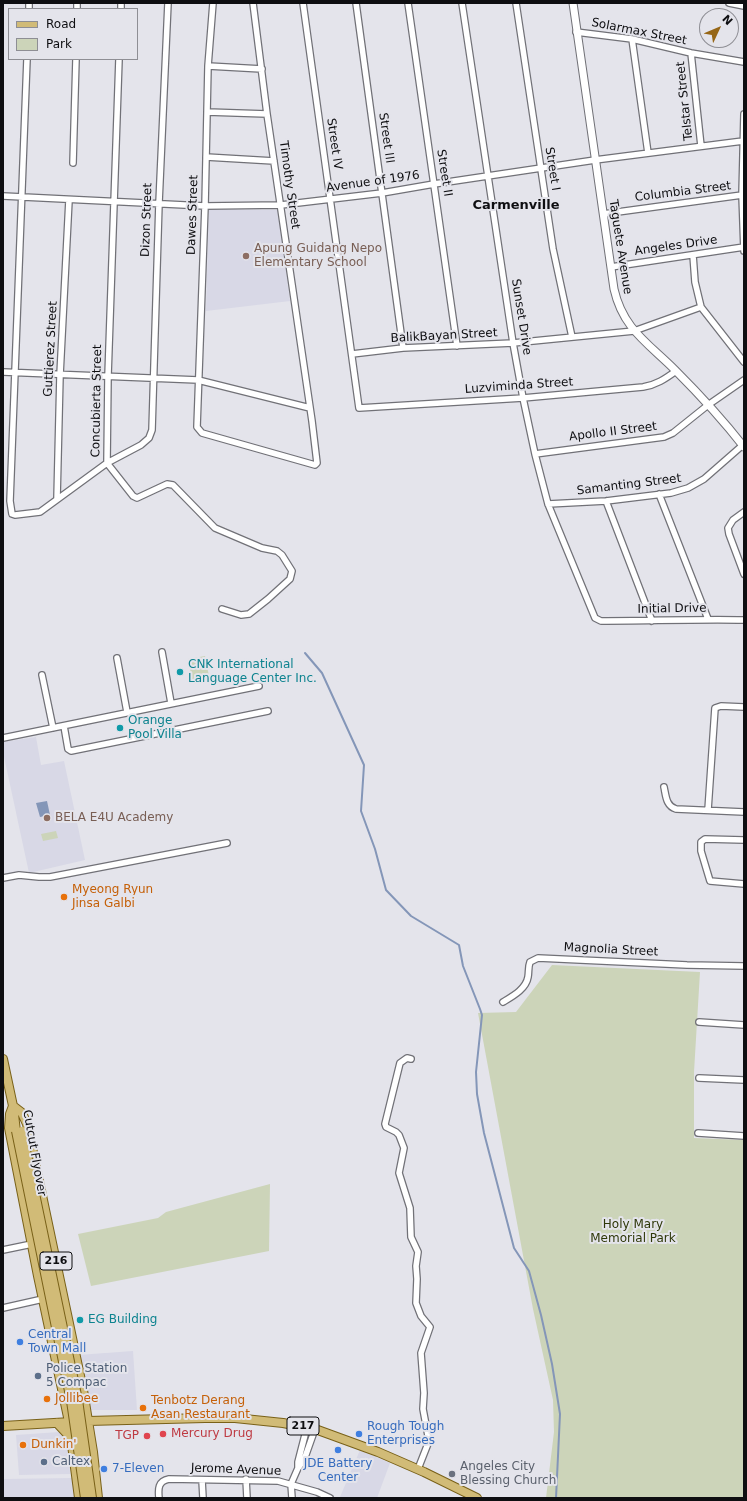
<!DOCTYPE html>
<html>
<head>
<meta charset="utf-8">
<style>
  body { margin:0 }
  #map { position:relative; width:747px; height:1501px; overflow:hidden; background:#e4e4eb; font-family:"DejaVu Sans",sans-serif }
  canvas { display:block }
  .frame { position:absolute; inset:0; border:4px solid #0e0e11; pointer-events:none }
  .legend { position:absolute; left:8px; top:8px; width:130px; height:52px; box-sizing:border-box; background:#e4e4eb; border:1px solid #8e8e94; margin:0; padding:5px 7px; list-style:none; font-size:12px; color:#0e0e11 }
  .legend li { display:flex; align-items:center; gap:8px; height:20px }
  .legend b { width:20px; border:1px solid #8e8e94 }
  .north { position:absolute; left:699px; top:8px; width:40px; height:40px; box-sizing:border-box; background:#e4e4eb; border:1px solid #8e8e94; border-radius:50%; rotate:46deg; font-size:11px; font-weight:700; line-height:16px; text-align:center; color:#0e0e11 }
  .north::after { content:''; display:block; margin:auto; width:14px; height:18px; background:#966616; clip-path:polygon(50% 0,100% 100%,50% 72%,0 100%) }
</style>
</head>
<body>
<div id="map">
<canvas width="747" height="1501"></canvas>
<div class="frame"></div>
<ul class="legend">
<li><b style="height:5px;background:#d1bb77"></b>Road</li>
<li><b style="height:11px;background:#ccd4b9"></b>Park</li>
</ul>
<div class="north">N</div>
</div>
<script>
const ctx = document.querySelector('canvas').getContext('2d');
ctx.lineJoin = 'round';
function fill(path, color) {
  ctx.fillStyle = color;
  ctx.fill(path, 'evenodd');
}
function stroke(path, color, width, dash) {
  ctx.strokeStyle = color;
  ctx.lineWidth = width;
  ctx.lineCap = dash ? 'butt' : 'round';
  ctx.setLineDash(dash || []);
  ctx.stroke(path);
}
function drawText(font, color, halo, rows, align = 'center') {
  ctx.font = font + ' "DejaVu Sans",sans-serif';
  ctx.lineWidth = 4;
  ctx.setLineDash([]);
  ctx.textBaseline = 'middle';
  ctx.strokeStyle = halo;
  ctx.fillStyle = color;
  for (const [text, x, y, turn = 0] of rows) {
    ctx.save();
    ctx.translate(x, y);
    ctx.rotate((+turn || 0) * Math.PI / 180);
    ctx.textAlign = isNaN(turn) ? turn : align;
    if (halo) ctx.strokeText(text, 0, 0);
    ctx.fillText(text, 0, 0);
    ctx.restore();
  }
}
const built = new Path2D(`
  M209 209 278 210 290 301 206 311Z
  M36 737 41 765 64 761 85 860 29 873 3 752V742Z
  M133 1351 137 1410H90L78 1355Z
  M59 1432 68 1442 70 1474 19 1475 16 1435Z
  M360 1450 390 1463 377 1498H342L340 1497Z
  M72 1478 74 1498H3V1479Z`);
const green = new Path2D(`
  M205 656 210 681 193 684 188 659Z
  M56 831 58 838 43 841 41 834Z
  M552 965 700 972 694 1072V1138L744 1140V1498H546L554 1432 553 1400 533 1309 478 1013 516 1012Z
  M270 1184 269 1251 91 1286 78 1234 158 1218 166 1212Z`);
const water = new Path2D(`
  M47 801 50 815 40 817 36 803Z`);
const stream = new Path2D(`
  M305 653 322 673 364 765 361 811 375 849 386 890 411 916 459 945 463 966 480 1009 482 1015 476 1072 477 1094 484 1133 514 1248 529 1271 541 1315 552 1364 560 1414 556 1498`);
const street = new Path2D(`
  M213 3 208 66 205 206 197 427 202 433 315 465 317 463 312 421 267 114 253 3
  M303 3 359 408 523 398 643 387C656 385 665 379 676 371
  M356 3 403 348
  M408 3 457 346
  M462 3 513 343 523 398 535 454 548 504 595 618 601 621C649 621 696 619 744 620
  M516 3 553 249 572 337
  M729 3 744 6
  M29 9V3
  M77 9V3
  M121 9V3
  M576 32 632 39 691 53 744 62
  M632 39 648 153
  M691 53 701 146
  M27 59 10 501 12 514 15 515 40 512 107 463 141 445 149 438 152 430 159 203 168 3
  M119 59 108 376 107 463 133 496 137 498 167 484 173 485 215 528 262 548 277 551 282 555 292 571 290 579 268 599 249 614 241 615 222 609
  M208 66 262 69
  M207 112 267 114
  M744 114 742 195 744 251
  M206 157 274 161
  M73 163 76 59
  M3 196 205 206 281 205 382 193 434 184 595 160 743 141
  M603 214 742 195
  M693 255 695 282 701 307 744 362
  M611 267 744 247
  M352 354 403 348 513 343 634 331 701 307
  M3 372 198 380 310 408
  M535 454 664 437 673 433 708 405 744 380
  M659 494 708 619
  M57 499 60 375 69 200
  M606 501 652 621
  M548 504 606 501 671 493 688 488 704 479 744 444
  M744 512 733 520 728 528 729 534 744 574
  M162 652 171 703
  M117 658 127 712
  M42 675 53 728
  M64 726 68 749 71 751 268 711
  M3 738 259 686
  M664 787C666 796 666 806 676 809L744 812
  M708 810 715 708 721 706 744 707
  M744 840 705 839 701 842V851L710 881 744 884
  M3 878 19 875 39 877H50L227 843
  M503 1002C513 996 526 989 528 977 529 972 528 967 530 962L538 958 687 965 744 966
  M699 1022 744 1025
  M411 1059 407 1058 400 1063 385 1124 386 1127 396 1132 399 1135 404 1148 399 1173 410 1208 411 1237 418 1252 416 1266 417 1279 416 1303 421 1316 430 1327 421 1353 424 1393 423 1409 429 1441 418 1469
  M699 1078 744 1080
  M698 1133 744 1136
  M3 1250 32 1244
  M3 1308 43 1299
  M298 1468V1462L307 1427
  M246 1479 247 1498
  M202 1480 203 1498
  M159 1498C158 1489 158 1481 169 1479L278 1481 317 1492 330 1498
  M292 1498 291 1484 298 1468 304 1460 315 1429`);
const secondary = new Path2D(`
  M573 3 614 289C623 329 648 343 675 370 699 394 723 420 744 447`);
const primary = new Path2D(`
  M3 1059 13 1106 16 1131
  M13 1106 22 1113 27 1124 83 1390 93 1452 98 1498
  M13 1106 10 1114 9 1128 38 1276 69 1422 79 1498
  M57 1423 72 1439
  M3 1426 88 1421 205 1418H235L283 1423 315 1429 378 1452 424 1472 477 1498`);
const primaryBridge = new Path2D(`
  M16 1131 71 1401 85 1498
  M22 1131 78 1400 92 1498`);
const markers = [
  [246,256,4,"#8d6e63"],
  [180,672,4,"#0f9aa8"],
  [120,728,4,"#0f9aa8"],
  [47,818,4,"#8d6e63"],
  [64,897,4,"#e8710a"],
  [80,1320,4,"#0f9aa8"],
  [20,1342,4,"#3f7fe0"],
  [38,1376,4,"#5c6f8a"],
  [47,1399,4,"#e8710a"],
  [143,1408,4,"#e8710a"],
  [163,1434,4,"#e0444e"],
  [359,1434,4,"#3f7fe0"],
  [147,1436,4,"#e0444e"],
  [23,1445,4,"#e8710a"],
  [338,1450,4,"#3f7fe0"],
  [44,1462,4,"#5c6f8a"],
  [104,1469,4,"#3f7fe0"],
  [452,1474,4,"#6b7280"]
];
const shields = [
  [56,1261,32],
  [303,1426,32]
];
const shieldNames = [
  ["216",56,1261],
  ["217",303,1426]
];
const streetNames = [
  ["Solarmax Street",639,32,11],
  ["Telstar Street",685,101,-96],
  ["Street III",386,138,82],
  ["Street IV",334,144,82],
  ["Street I",552,169,81],
  ["Street II",444,173,81],
  ["Avenue of 1976",373,182,-8],
  ["Timothy Street",289,185,82],
  ["Columbia Street",683,192,-7],
  ["Dawes Street",193,215,-88],
  ["Dizon Street",147,220,-88],
  ["Angeles Drive",676,246,-8],
  ["Taguete Avenue",620,247,81],
  ["Sunset Drive",521,317,81],
  ["BalikBayan Street",444,336,-3],
  ["Guttierez Street",51,349,-87],
  ["Luzviminda Street",519,386,-4],
  ["Concubierta Street",97,401,-89],
  ["Apollo II Street",613,432,-7],
  ["Samanting Street",629,485,-7],
  ["Initial Drive",672,609,-1],
  ["Magnolia Street",611,950,3],
  ["Cutcut Flyover",34,1153,80],
  ["Jerome Avenue",236,1470,2]
];
const educationNames = [
  ["Apung Guidang Nepo",254,249],
  ["Elementary School",254,263],
  ["BELA E4U Academy",55,818]
];
const cultureNames = [
  ["CNK International",188,665],
  ["Language Center Inc.",188,679],
  ["Orange",128,721],
  ["Pool Villa",128,735],
  ["EG Building",88,1320]
];
const foodNames = [
  ["Myeong Ryun",72,890],
  ["Jinsa Galbi",72,904],
  ["Jollibee",55,1399],
  ["Tenbotz Derang",151,1401],
  ["Asan Restaurant",151,1415],
  ["Dunkin'",31,1445]
];
const parkNames = [
  ["Holy Mary",633,1225],
  ["Memorial Park",633,1239]
];
const shopNames = [
  ["Central",28,1335],
  ["Town Mall",28,1349],
  ["Rough Tough",367,1427],
  ["Enterprises",367,1441],
  ["JDE Battery",338,1464,"center"],
  ["Center",338,1478,"center"],
  ["7-Eleven",112,1469]
];
const serviceNames = [
  ["Police Station",46,1369],
  ["5 Compac",46,1383],
  ["Caltex",52,1462]
];
const healthNames = [
  ["Mercury Drug",171,1434],
  ["TGP",139,1436,"right"]
];
const worshipNames = [
  ["Angeles City",460,1467],
  ["Blessing Church",460,1481]
];
const neighbourhoodNames = [
  ["Carmenville",516,206]
];
fill(built, '#d8d8e6');
fill(green, '#ccd4b9');
fill(water, '#8496b8');
stroke(stream, '#8496b8', 2);
stroke(street, '#717177', 8);
stroke(secondary, '#717177', 9);
stroke(primary, '#796118', 10);
stroke(street, '#fff', 5.5);
stroke(secondary, '#fff', 7);
stroke(primary, '#d1bb77', 8);
stroke(primaryBridge, '#796118', 10, []);
stroke(primaryBridge, '#d1bb77', 8);
for (const [x, y, r, color] of markers) {
  const dot = new Path2D();
  dot.arc(x, y, r, 0, 2 * Math.PI);
  ctx.fillStyle = color;
  ctx.fill(dot);
  stroke(dot, '#e4e4eb', 1.5);
}
for (const [x, y, w] of shields) {
  const box = new Path2D();
  box.roundRect(x - w / 2, y - 9, w, 18, 3);
  ctx.fillStyle = '#e4e4eb';
  ctx.fill(box);
  stroke(box, '#0e0e11', 1);
}
drawText('bold 11px', '#0e0e11', null, shieldNames);
drawText('12px', '#0e0e11', '#e4e4eb', streetNames);
drawText('12px', '#785e54', '#e4e4eb', educationNames, 'left');
drawText('12px', '#0d838f', '#e4e4eb', cultureNames, 'left');
drawText('12px', '#c56008', '#e4e4eb', foodNames, 'left');
drawText('12px', '#2f3809', '#e4e4eb', parkNames);
drawText('12px', '#366cbe', '#e4e4eb', shopNames, 'left');
drawText('12px', '#4e5e75', '#e4e4eb', serviceNames, 'left');
drawText('12px', '#be3a42', '#e4e4eb', healthNames, 'left');
drawText('12px', '#5b616d', '#e4e4eb', worshipNames, 'left');
drawText('bold 13px', '#0e0e11', '#e4e4eb', neighbourhoodNames);
</script>
</body>
</html>
